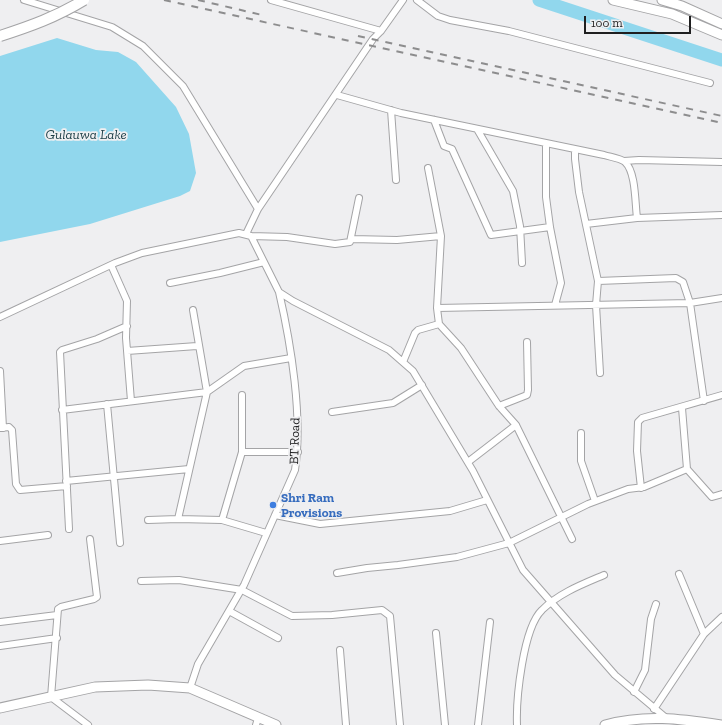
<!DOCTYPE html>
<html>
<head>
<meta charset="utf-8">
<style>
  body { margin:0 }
  #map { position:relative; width:722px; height:725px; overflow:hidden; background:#efeff1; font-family:"Zilla Slab",serif }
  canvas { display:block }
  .scale { position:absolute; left:584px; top:16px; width:107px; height:18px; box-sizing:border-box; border:2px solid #1f1f20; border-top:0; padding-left:5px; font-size:12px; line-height:14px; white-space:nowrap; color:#1f1f20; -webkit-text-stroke:3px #efeff1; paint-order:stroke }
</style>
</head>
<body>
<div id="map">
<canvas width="722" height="725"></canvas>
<div class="scale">100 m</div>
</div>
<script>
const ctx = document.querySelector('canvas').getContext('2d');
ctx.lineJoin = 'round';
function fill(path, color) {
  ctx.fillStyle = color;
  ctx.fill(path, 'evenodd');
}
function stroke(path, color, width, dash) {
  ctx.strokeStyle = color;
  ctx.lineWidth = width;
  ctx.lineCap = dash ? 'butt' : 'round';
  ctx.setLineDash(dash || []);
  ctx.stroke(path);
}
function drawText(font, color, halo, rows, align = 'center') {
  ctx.font = font + ' "Zilla Slab",serif';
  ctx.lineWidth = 3.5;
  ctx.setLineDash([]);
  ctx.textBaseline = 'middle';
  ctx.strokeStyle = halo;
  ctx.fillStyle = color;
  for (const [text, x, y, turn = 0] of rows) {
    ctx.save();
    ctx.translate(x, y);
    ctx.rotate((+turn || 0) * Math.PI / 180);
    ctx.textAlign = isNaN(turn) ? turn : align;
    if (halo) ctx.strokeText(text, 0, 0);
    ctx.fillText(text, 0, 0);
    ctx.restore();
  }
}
const water = new Path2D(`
  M57 38 96 50 118 52 136 62 176 107 189 134 196 173 190 191 180 196 90 224 0 242V56Z`);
const river = new Path2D(`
  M539 0 722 60`);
const street = new Path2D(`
  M24 0 112 27 143 46 183 86 258 209
  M271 0 381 31
  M417 0 438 16 450 20 509 31 710 83
  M337 95 401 113 604 155C610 157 620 158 625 162 636 172 635 203 637 218
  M391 110 396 180
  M434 120 444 146 452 149 491 235 550 227
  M477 129 513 191 520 226 522 263
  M546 143V197L550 227 561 283 555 305
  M575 149V159L579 192 598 281 596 305 600 373
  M624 161 639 160 722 162
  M428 168 441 236 437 308 439 324 461 348 499 406 516 425 572 539
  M586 224 637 218 722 215
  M246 234 258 209 373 39 381 31 403 0
  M251 236 287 237 335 244 350 242 359 198
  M352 239 397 240 441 236
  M111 265 127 301 126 338 131 401
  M598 281 676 278 683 282 690 303 704 401
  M170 283 220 273 264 262
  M437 308 690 303 722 298
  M193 310 207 392 178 519 222 520 266 533
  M0 317 115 263 142 253 239 233 251 236 279 292 293 301 389 350 413 371 473 471 523 570 615 675 665 717
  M127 351 197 346
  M403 362 415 333 418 330 439 324
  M0 371 3 428
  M107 404 120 543
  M499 406 527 395 528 390 527 342
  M682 408 687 469
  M62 410 207 392 244 366 291 358
  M332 412 393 403 422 385
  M0 428 9 427 12 430 16 484 20 490 67 486
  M581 433V461L595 501
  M242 452H298
  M468 462 516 425
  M66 481 189 469
  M641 488 637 451 638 422 642 418 722 395
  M275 515 320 524 450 511 487 500
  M148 520 178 519
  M222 520 242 452V395
  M69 529 60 352 62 350 97 339 127 326
  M0 541 48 535
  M337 573 367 568 398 565 457 557 509 543 588 504 628 489 644 487 687 469 712 497 722 494
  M679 574 704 634
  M141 581 179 580 242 590 292 616 332 615 382 610 390 616 400 725
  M229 611 278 638
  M0 622 57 615
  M436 633 445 725
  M0 646 57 638
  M340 650 346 725
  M190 688 198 664 244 585 295 470C303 417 291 344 279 292
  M634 692 645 670 651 619 656 604
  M654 709 704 634 722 617
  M88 725 51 697 58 609 61 607 94 599 97 597 90 539
  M256 725 258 718
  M478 725 490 622
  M517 725C516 699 523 628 542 610 559 593 583 584 604 575`);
const secondary = new Path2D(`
  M613 0 672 14 722 35
  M662 0 682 6 722 24
  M0 708 95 687 148 685 190 688 276 725
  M605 725C646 714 680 719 722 725`);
const rail = new Path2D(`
  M164 0 722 123
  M198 0 262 15
  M358 36 722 116`);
const primaryBridge = new Path2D(`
  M0 36C31 26 56 17 84 0`);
const markers = [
  [273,505,4,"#3f7fe0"]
];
const streetNames = [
  ["BT Road",295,441,-88]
];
const shopNames = [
  ["Shri Ram",281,498],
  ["Provisions",281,513]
];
const waterNames = [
  ["Gulauwa Lake",86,135]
];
fill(water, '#91d7ed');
stroke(river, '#91d7ed', 13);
stroke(street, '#a4a4a6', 8);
stroke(secondary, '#a4a4a6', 11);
stroke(street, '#fff', 6);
stroke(secondary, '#fff', 9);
stroke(rail, '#8d8d8e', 2, [7, 7]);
stroke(primaryBridge, '#a4a4a6', 12, []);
stroke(primaryBridge, '#fff', 10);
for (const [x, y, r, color] of markers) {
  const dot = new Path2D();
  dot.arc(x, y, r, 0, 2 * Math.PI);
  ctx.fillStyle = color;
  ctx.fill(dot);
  stroke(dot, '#efeff1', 1.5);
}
drawText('13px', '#1f1f20', '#efeff1', streetNames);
drawText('bold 13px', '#366cbe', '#efeff1', shopNames, 'left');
drawText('italic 14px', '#1b3d46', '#efeff1', waterNames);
</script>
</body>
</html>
